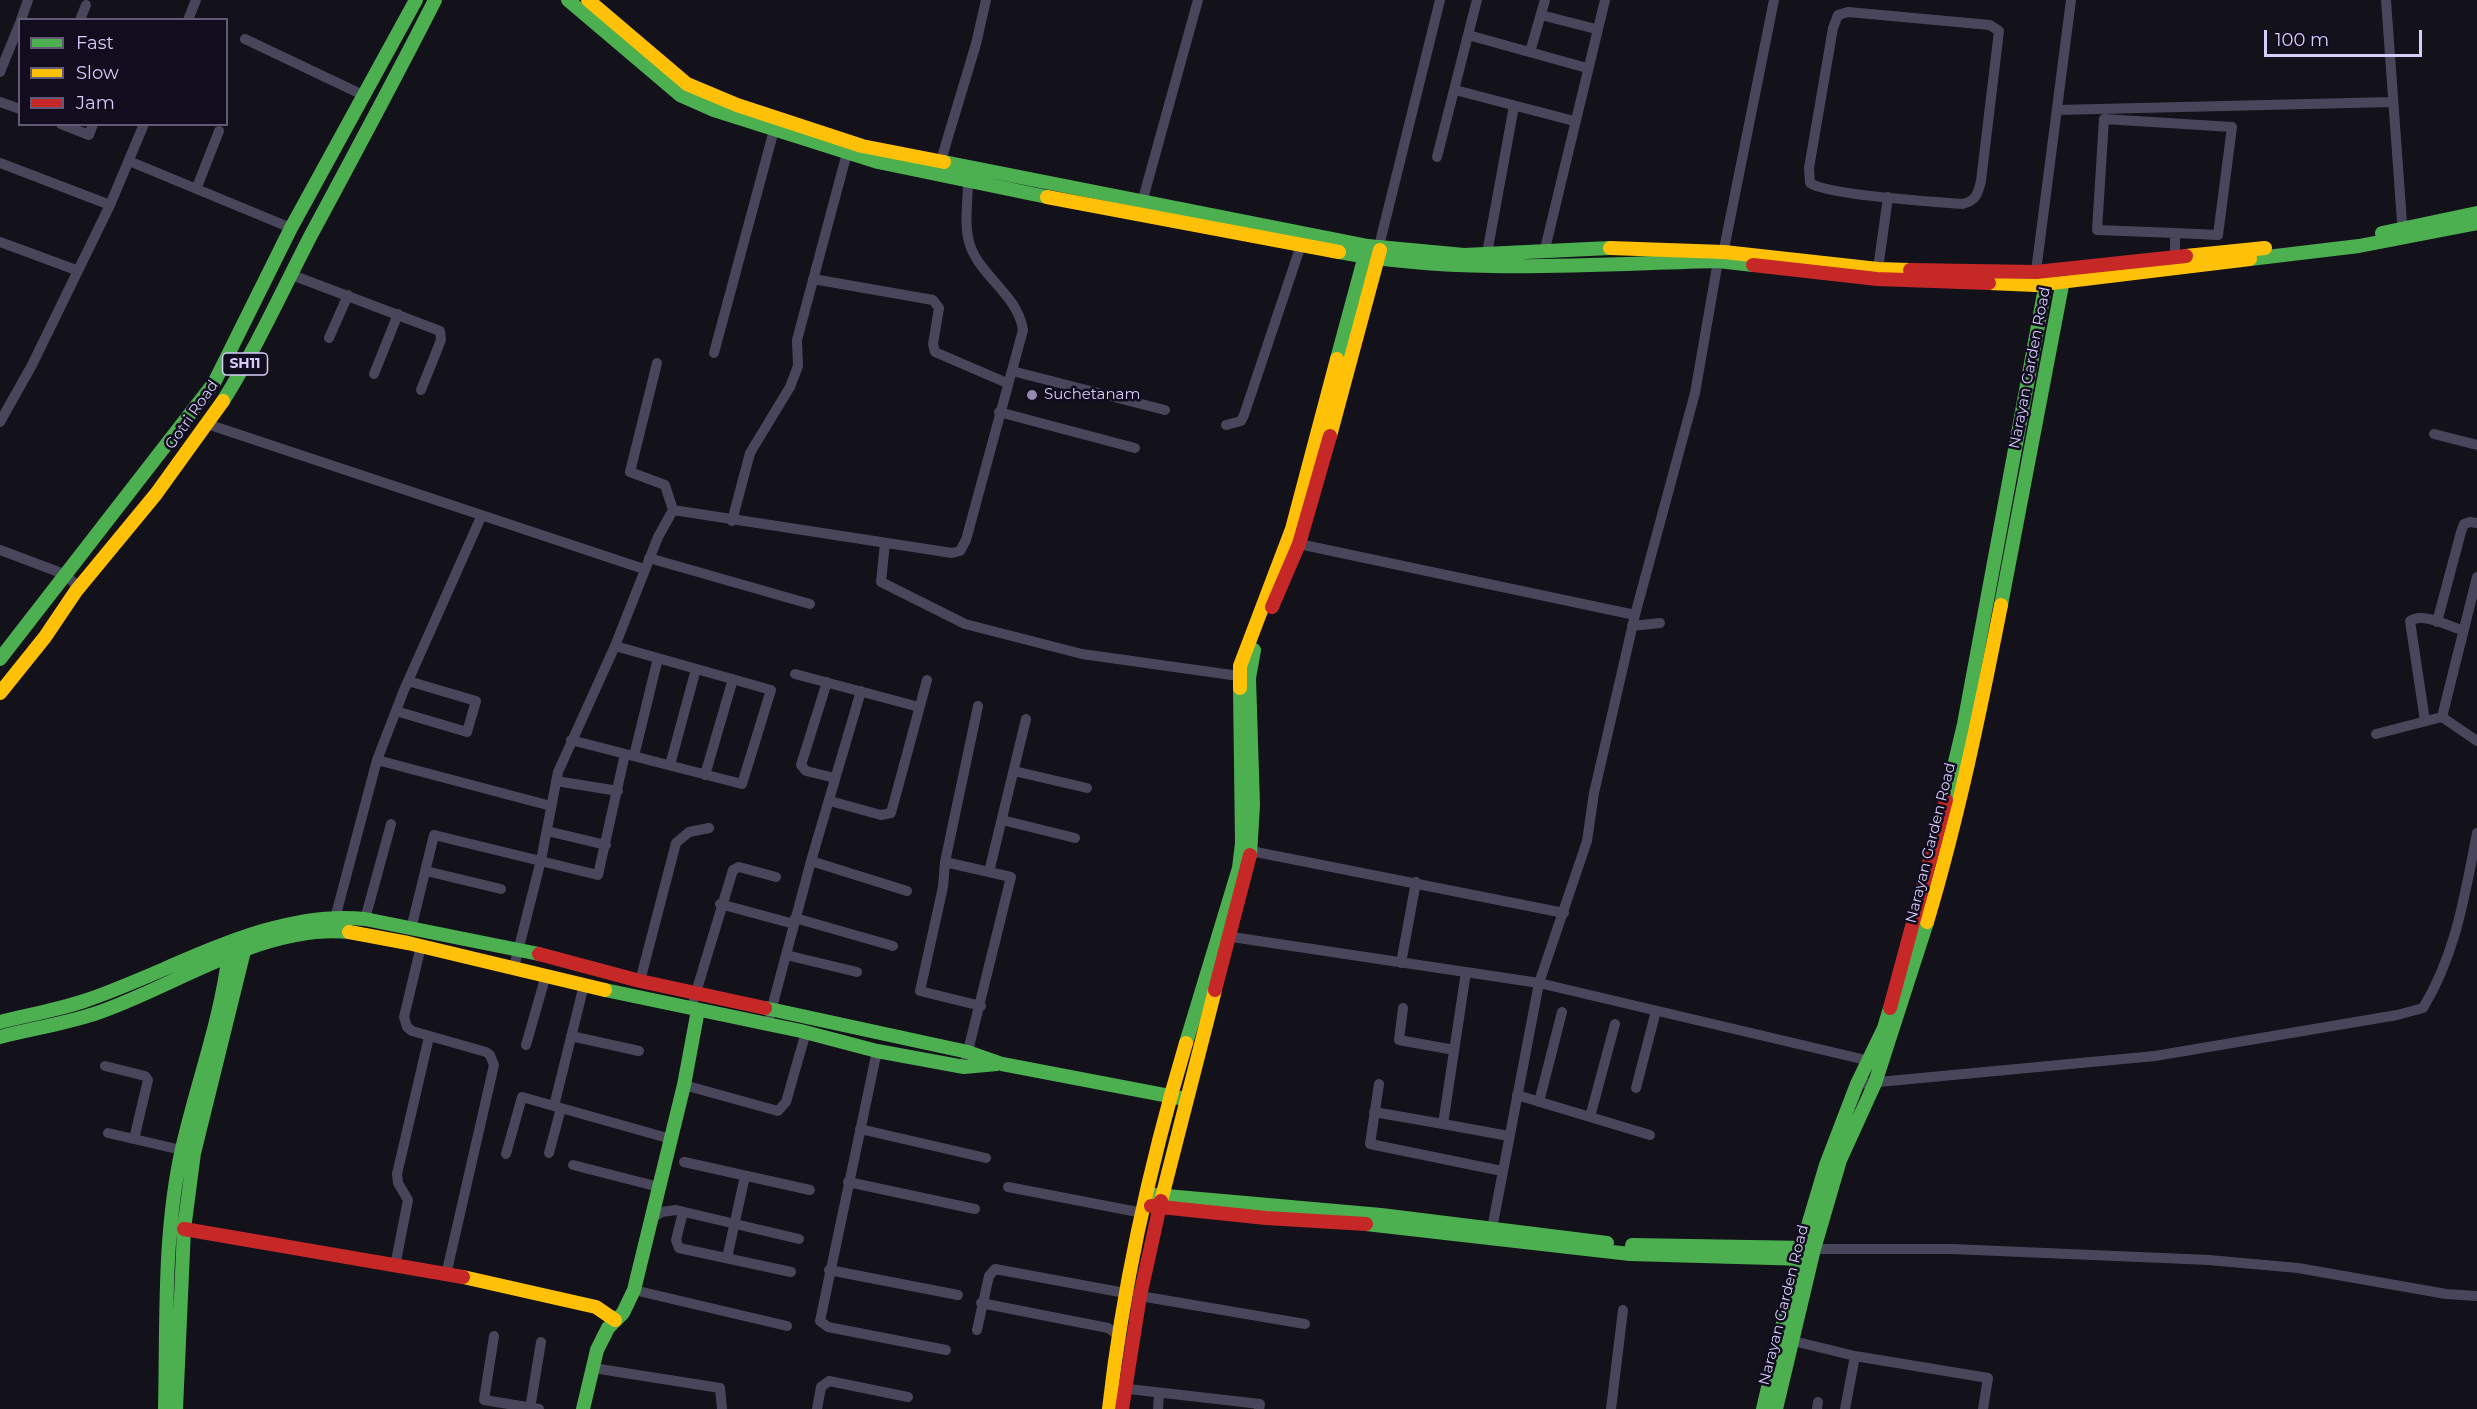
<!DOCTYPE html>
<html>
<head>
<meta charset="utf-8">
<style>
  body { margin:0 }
  #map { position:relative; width:2477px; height:1409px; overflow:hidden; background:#13111a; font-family:Montserrat,sans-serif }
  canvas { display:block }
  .legend { position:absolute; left:18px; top:18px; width:210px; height:108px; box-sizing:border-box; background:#120d1e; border:2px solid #615a77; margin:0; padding:8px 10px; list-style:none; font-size:18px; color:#d7cdfc }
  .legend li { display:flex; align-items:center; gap:12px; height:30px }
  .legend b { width:30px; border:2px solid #615a77 }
  .scale { position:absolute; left:2264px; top:30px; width:158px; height:27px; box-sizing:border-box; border:3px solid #d7cdfc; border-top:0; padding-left:8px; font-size:18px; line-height:21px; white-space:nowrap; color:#d7cdfc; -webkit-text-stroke:4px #120d1e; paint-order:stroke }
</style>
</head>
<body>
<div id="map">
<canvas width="2477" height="1409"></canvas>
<ul class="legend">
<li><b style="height:8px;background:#4caf50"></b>Fast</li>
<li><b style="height:8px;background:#ffc107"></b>Slow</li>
<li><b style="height:8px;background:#c62828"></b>Jam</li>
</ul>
<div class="scale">100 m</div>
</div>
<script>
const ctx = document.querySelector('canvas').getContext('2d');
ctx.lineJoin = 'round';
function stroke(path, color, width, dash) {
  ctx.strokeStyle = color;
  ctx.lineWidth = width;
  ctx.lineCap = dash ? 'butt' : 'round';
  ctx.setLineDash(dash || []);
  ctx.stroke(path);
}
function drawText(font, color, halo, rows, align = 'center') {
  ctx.font = font + ' Montserrat,sans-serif';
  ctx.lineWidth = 5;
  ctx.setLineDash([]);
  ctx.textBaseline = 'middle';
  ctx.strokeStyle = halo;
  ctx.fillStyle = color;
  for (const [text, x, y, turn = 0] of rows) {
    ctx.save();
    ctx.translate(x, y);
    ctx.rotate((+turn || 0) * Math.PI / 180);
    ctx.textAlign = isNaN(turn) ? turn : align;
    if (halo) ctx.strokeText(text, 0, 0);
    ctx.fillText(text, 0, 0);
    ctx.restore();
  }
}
const street = new Path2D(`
  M2386 0 2403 236
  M1848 12 1990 25 1999 31 1981 181C1978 194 1976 201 1962 204 1935 202 1826 195 1810 183L1809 168 1833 28 1838 15Z
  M1541 15 1596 29
  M21 20 28 0
  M80 20 86 5
  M188 20 196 0
  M1468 35 1477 0
  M245 39 363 95
  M1530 52 1545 0
  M0 72 20 23
  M1455 90 1574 121
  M0 102 20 109
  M2057 110 2391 102
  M61 124 89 135 93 124
  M1437 157 1468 35 1587 68
  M129 161 291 228
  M0 163 110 205
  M939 167 976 44 986 0
  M197 187 219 131
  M1141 206 1198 0
  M2175 233 2218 235 2232 127 2104 119 2097 230 2175 233V259
  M1381 238 1440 0
  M0 242 76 270
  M1544 253 1605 0
  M1486 259 1514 106
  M1722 259 1774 0
  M292 275 440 331 441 340 421 390
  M1877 276 1888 197
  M813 279 933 300 939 308 933 344 935 352 1007 383
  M2035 279 2071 0
  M329 338 348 295
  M714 353 774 130
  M657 363 630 472 665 485 673 510
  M1012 371 1165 410
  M374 374 398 314
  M999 412 1135 448
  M0 422 32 365 110 205 144 124
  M207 424 644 569
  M1226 425 1241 421 1244 415 1301 245
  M2434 434 2477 445
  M732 521 750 453 790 387 798 366 797 340 847 153
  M885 543 881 582 965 624 1082 654 1246 677
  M1299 544 1635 615 1594 793 1587 841 1539 983 1491 1234
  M0 550 64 574 79 587
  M649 558 810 604
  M2477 577 2442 717 2477 741
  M1635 615 1695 393 1718 261
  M2437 622 2461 532 2464 524 2470 522 2477 523
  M1632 626 1660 623
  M795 674 919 707
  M827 682 801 765 806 771 835 778
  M396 711 467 732 476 701 408 681
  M2425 721 2410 621C2423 612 2448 626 2462 630
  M2376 734 2442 717
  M571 740 742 784 771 690 615 646
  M634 756 658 658
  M377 760 551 806
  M670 765 696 669
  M1014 771 1087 788
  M705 775 733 679
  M556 781 618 791
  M830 801 881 815 891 813 927 680
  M1002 820 1075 838
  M547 831 606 845
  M1251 851 1564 913
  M811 861 907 891
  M945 862 978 706
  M426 871 501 889
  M989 872 1026 719
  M720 904 794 924
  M795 918 893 946
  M365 919 391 824
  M334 922 377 760 404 690 481 517
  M411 929 434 835 598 875 625 754
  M1232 937 1539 983 1870 1061
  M421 946 404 1017 407 1027 412 1031 486 1052 490 1055 494 1065 446 1275
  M786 955 857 972
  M1401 963 1416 882
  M514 967 541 860 558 772 615 646 658 537 673 510 952 553 960 551 966 540 1023 330C1018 296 983 278 971 248 963 228 968 202 968 182
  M640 981 676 843 689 832 709 828
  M694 999 733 870 739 867 776 877
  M1403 1008 1399 1040 1454 1050
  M770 1015 811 861 861 691
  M571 1036 639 1051
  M526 1045 546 975
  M877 1051 820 1321 828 1327 946 1350
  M105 1066 145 1076 148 1080 134 1139
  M964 1067 1011 877 945 862 943 887 920 991 981 1006
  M1379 1084 1370 1144 1502 1171
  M1857 1084 2155 1056 2397 1015 2423 1008C2456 954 2465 894 2477 833
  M684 1085 778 1111 786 1102 806 1032
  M1636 1088 1656 1011
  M1517 1095 1650 1135
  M1539 1102 1562 1012
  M554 1106 584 985
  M1374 1112 1443 1124 1466 972
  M1590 1117 1615 1024
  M1443 1124 1509 1136
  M860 1129 986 1158
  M108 1133 190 1152
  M549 1153 561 1108
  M506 1154 522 1097 671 1139
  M684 1162 810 1190
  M573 1165 659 1187
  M848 1182 975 1209
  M1008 1187 1143 1213
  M683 1212 676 1240 679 1248 791 1272
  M651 1219 662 1212 676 1210 799 1239
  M1814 1249H1952L2209 1260 2298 1268 2446 1294 2477 1296
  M727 1258 745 1176
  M395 1266 408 1200 398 1183 397 1174 429 1037
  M829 1270 958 1295
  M634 1290 787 1326
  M1140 1296 1305 1324
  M981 1303 1108 1328 1118 1335
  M977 1330 989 1276 995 1269 1125 1293
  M494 1336 484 1400 539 1409
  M1785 1339 1855 1356 1988 1378 1983 1409
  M593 1368 720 1388 722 1409
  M1120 1388 1260 1404 1259 1409
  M530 1409 541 1342
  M817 1409 821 1387 829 1381 908 1397
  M1158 1409 1159 1393
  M1611 1409 1623 1310
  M1817 1409 1818 1402
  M1845 1409 1855 1356`);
const fast = new Path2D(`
  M568 0 680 95 714 110 878 162 1047 197
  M944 162 1368 246 1464 255 1610 248
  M2382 233 2477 213
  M1339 252C1463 275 1593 264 1718 261L1753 265
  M2250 259 2359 246 2477 223
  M1337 359 1367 248
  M223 401C257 347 282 291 311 235 353 157 395 79 435 0
  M2001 605 2064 275
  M0 659 214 383 291 228 416 0
  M1946 800 1964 724 2047 277
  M1250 855 1253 805 1249 678 1254 650
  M605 990 801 1031 877 1051 964 1067 997 1064
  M765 1008 968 1052 1002 1064 1185 1099
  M0 1022C28 1015 57 1010 84 1001 174 971 268 909 365 919L539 954
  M0 1037C31 1029 63 1024 94 1014 173 988 263 923 349 932
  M1186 1043 1239 868 1242 843 1240 688
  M1155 1195 1381 1215 1607 1243
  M1366 1224 1630 1254 1807 1259
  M1632 1245 1808 1248
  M165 1409C167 1323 163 1234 182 1149 197 1083 221 1020 229 953
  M176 1409 184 1229 194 1153 245 947
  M583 1409 597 1350 608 1328 623 1313 634 1290 684 1085 698 1010
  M1763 1409 1798 1259 1826 1165 1857 1084 1884 1028 1890 1008
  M1776 1409 1814 1249 1840 1160 1875 1083 1927 922`);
const slow = new Path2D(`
  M588 0 687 84 737 105 862 146 944 162
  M1047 197 1339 252
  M1610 248 1724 252 1878 269 1910 270
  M2186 256 2265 248
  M1989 283 2035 285 2250 259
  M1330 436 1380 250
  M1240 688V666L1292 529 1337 359
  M0 693 45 637 76 591 156 494 223 401
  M1927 922C1958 818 1980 712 2001 605
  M349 932 408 943 605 990
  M1161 1201 1215 990
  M463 1277 596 1307 615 1320
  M1109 1409C1123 1284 1150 1164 1186 1043`);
const jam = new Path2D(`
  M1753 265 1877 279 1989 283
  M1910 270 2036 272 2186 256
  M1272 607 1299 544 1330 436
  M539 954 640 981 765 1008
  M1215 990 1250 855
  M1890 1008 1946 800
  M1151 1206 1266 1218 1366 1224
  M184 1229 463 1277
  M1122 1409 1140 1296 1161 1201`);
const markers = [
  [1032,395,6,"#928bad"]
];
const shields = [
  [245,364,45]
];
const shieldNames = [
  ["SH11",245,364]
];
const streetNames = [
  ["Narayan Garden Road",2030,368,-79],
  ["Gotri Road",192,415,-55],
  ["Narayan Garden Road",1931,843,-76],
  ["Narayan Garden Road",1784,1305,-76]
];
const poiNames = [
  ["Suchetanam",1044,395]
];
stroke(street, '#49465b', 10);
stroke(fast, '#4caf50', 14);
stroke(slow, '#ffc107', 14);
stroke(jam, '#c62828', 14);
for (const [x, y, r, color] of markers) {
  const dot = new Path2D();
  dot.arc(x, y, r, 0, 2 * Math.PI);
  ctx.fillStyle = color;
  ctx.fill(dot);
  stroke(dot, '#120d1e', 2);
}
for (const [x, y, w] of shields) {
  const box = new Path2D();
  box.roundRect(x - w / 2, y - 11, w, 22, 4.5);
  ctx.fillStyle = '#120d1e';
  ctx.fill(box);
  stroke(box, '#d7cdfc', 1.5);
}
drawText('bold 14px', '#d7cdfc', null, shieldNames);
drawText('15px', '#d7cdfc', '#120d1e', streetNames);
drawText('15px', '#d7cdfc', '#120d1e', poiNames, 'left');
</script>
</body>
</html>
